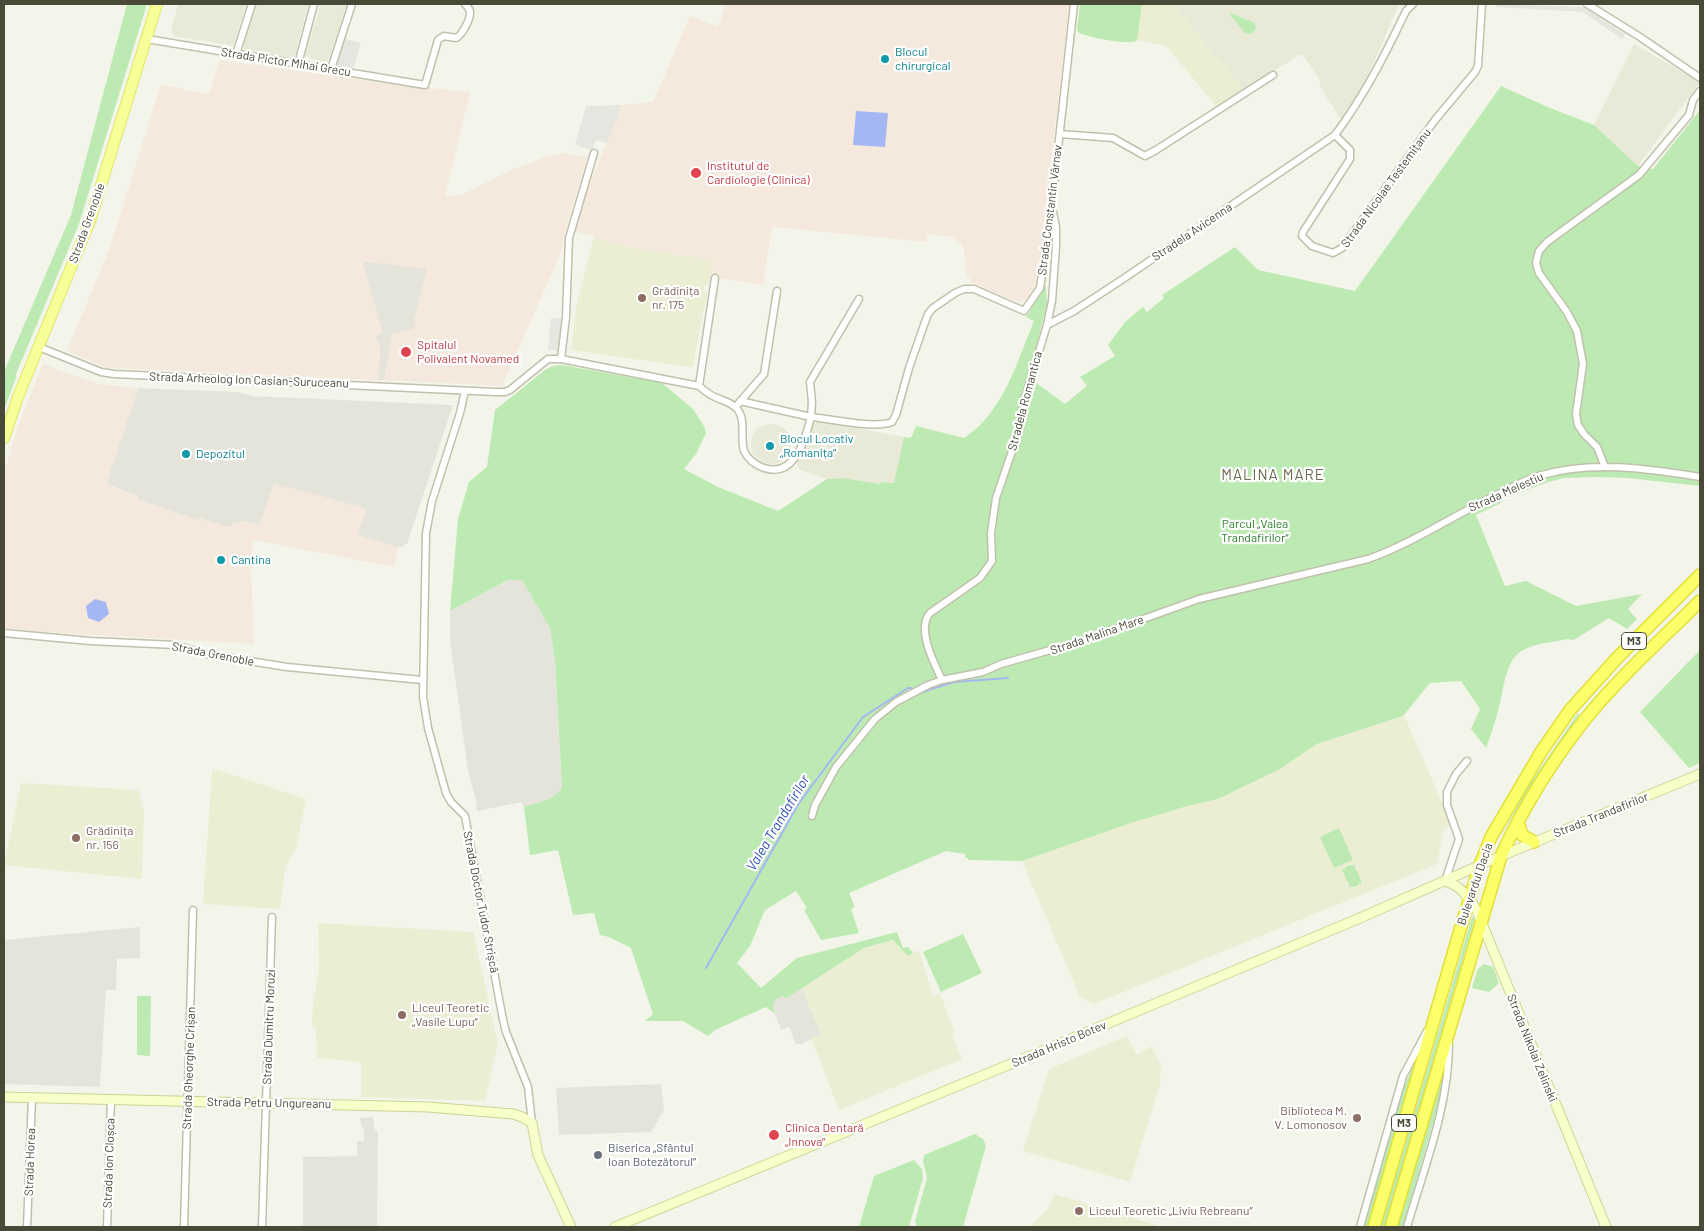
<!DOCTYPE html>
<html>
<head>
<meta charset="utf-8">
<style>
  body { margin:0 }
  #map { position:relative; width:1704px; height:1231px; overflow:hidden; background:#f4f5ea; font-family:Barlow,sans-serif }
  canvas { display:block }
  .frame { position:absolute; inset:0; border:5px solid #494937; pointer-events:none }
</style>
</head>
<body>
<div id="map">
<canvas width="1704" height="1231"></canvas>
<div class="frame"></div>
</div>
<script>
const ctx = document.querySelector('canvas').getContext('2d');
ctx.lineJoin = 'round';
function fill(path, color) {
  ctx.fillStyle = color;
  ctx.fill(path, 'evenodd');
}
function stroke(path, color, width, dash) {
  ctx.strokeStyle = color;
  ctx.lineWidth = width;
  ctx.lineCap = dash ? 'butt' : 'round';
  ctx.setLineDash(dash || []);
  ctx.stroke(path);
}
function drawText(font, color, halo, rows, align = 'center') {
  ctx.font = font + ' Barlow,sans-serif';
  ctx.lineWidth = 4.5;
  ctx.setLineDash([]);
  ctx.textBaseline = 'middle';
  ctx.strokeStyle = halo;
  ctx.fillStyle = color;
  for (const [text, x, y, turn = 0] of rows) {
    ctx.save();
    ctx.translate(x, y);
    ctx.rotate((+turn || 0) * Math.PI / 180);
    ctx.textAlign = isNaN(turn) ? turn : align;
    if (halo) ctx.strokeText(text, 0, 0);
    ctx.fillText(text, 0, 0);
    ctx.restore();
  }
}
const residential = new Path2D(`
  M180 4H247L233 46 174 36 171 29 178 5Z
  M255 4H308L294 59 244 49 243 46Z
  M321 4H347L327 64 305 56Z
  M1172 4H1399L1365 83 1341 120 1319 85 1321 82 1303 55H1300L1243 90Z
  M1634 44 1700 82 1638 166 1594 125Z
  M820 421 904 437 894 483 882 482 879 484 843 478 827 479 800 470 796 462 802 455 812 425Z
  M751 444a20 20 0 1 1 40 0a20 20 0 1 1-40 0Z`);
const industrial = new Path2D(`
  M362 261 427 268 414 321 416 328 386 369 385 380H378L380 349 375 336 382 332Z
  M138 388 239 392 252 396 453 405 407 544 399 548 360 536 357 534 366 510 363 508 274 484 260 525 226 527 198 518 197 520 138 500V496L114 487 106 483Z
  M509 580H522L550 628 555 660 562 787 559 794 554 798 524 807 522 802 477 811 476 800 468 771 450 641V611Z
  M140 927V958L117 959 116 990H106L100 1087 4 1084V940Z
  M802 988 821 1034 801 1044H796L789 1027 781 1030 772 1006 773 1001 777 998 784 996 786 998Z
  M661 1084 664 1110 651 1132 559 1135 556 1088Z
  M373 1117 375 1131 378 1132 377 1227H303V1157L357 1156V1141H364V1129H362L360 1118Z`);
const education = new Path2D(`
  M1080 4H1172L1243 90 1216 106 1166 46 1138 40 1134 43 1106 40 1079 33 1077 30Z
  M594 237 630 247 710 260 713 262 708 286 705 285 703 292 707 293 693 366 689 367 571 350 577 302Z
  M1403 716 1405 717 1451 824 1443 831 1437 864 1094 1004 1080 997 1022 861 1128 824 1184 807 1218 799 1280 769 1317 744Z
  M214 769 306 799 296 849 286 864 280 909 203 904 212 771Z
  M21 783 138 790 144 812 142 879 4 865Z
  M318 923 473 932 498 1043 485 1101 361 1097V1062L317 1058 316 1027H312L313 1003 319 968Z
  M893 940 908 956 919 950 933 996 940 993 954 1031 952 1035 962 1059 839 1110 811 1038 821 1034 802 988 864 948Z
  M1127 1036 1137 1055 1152 1046 1161 1065 1160 1084 1130 1182 1023 1151 1049 1069Z
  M1054 1194 1122 1214 1155 1225V1227H1029L1048 1209Z`);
const medical = new Path2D(`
  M726 4H1069L1038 274 1034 288 1025 300 1017 302 972 283 966 273 964 250 961 245 952 237 927 234V242L772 227 763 285 710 277 713 262 710 260 630 247 570 230 620 111V105L653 102 690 16 718 27Z
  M219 60 408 86 470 92 445 196 461 195 511 170 548 156 564 153 586 157 587 159 564 235 563 248 502 386 385 380 392 334 416 328 414 321 427 269 362 261 382 332 375 336 380 349 378 380 107 368 67 351 110 247 161 84 206 94 210 92Z
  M43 364 99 384 138 388 106 482 114 488 138 496V500L197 520 198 517 226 527 232 526V523L245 521 260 525 274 484 315 494 366 509 357 534 360 536 399 548 397 551 394 567 253 540 251 567 254 644 44 632 4 628V472L19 423Z`);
const green = new Path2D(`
  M127 4H147L79 224 16 374V378L4 410V372L71 215Z
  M1080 4H1142L1137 40C1127 46 1091 37 1079 33L1077 30Z
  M1228 12 1255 23 1256 29 1251 34 1245 33Z
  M1501 86 1550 108 1594 125 1638 166 1653 169 1700 110V486L1628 478 1595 477 1564 478 1545 483 1504 499 1499 504 1476 515 1505 586 1526 581 1576 606 1642 594 1628 609 1637 619 1627 629 1609 618 1574 640 1568 639C1554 642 1536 643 1523 650 1505 660 1504 689 1499 707 1496 720 1491 734 1486 748L1471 729 1480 709 1461 681 1430 683 1403 716 1317 744 1280 769 1218 799 1184 807 1128 824 1022 861 968 860V858H965V854L946 851 849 893 855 907 851 909 859 933 821 940 804 910 807 908 796 891 765 910 750 946 737 963 761 988 797 958 897 932 903 948 908 947 913 953 908 956 893 940 864 948 785 999 784 996C773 998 771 1004 775 1014L766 1007 715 1030 708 1036 683 1021H645L653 1014 631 948 609 937 600 935 594 913 573 915 558 850 530 855 524 807C538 802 555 801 562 787L555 660 550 628 522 580H508L450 611 458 519 469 482 487 467 495 410 545 370 553 366 562 365 662 383 693 409 704 426 706 433 696 454 684 469 718 487 778 511 827 479 843 478 879 484 882 482 894 483 904 437 910 438 912 436 916 426 964 438C1003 413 1017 362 1034 321L1026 317 1046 285 1047 305 1028 377 1065 404 1087 386 1080 377 1115 356 1108 345 1125 322 1143 307 1147 312 1164 298 1162 295 1235 247 1258 270 1355 291Z
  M1700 650V763L1689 768 1640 712Z
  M1578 713 1579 715 1542 768 1498 841 1531 782Z
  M1339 828 1353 860 1334 868 1320 837Z
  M1349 865H1354L1362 882 1355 887H1350L1342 870Z
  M1472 917 1475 918 1385 1227H1381Z
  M963 934 982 973 941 992 923 952Z
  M1484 964 1493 967 1499 983 1489 992 1472 988 1477 970Z
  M137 996H151L150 1056 137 1055Z
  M1420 1050 1369 1227H1363L1404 1087Z
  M1445 1064 1441 1096 1403 1227H1397Z
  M975 1134 983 1139 986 1146 963 1227H917L915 1221 927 1178 923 1161 924 1155Z
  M914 1160 922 1169 923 1178 909 1227H859L874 1176Z`);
const parking = new Path2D(`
  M1495 4 1583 7 1625 34 1622 39 1583 12 1496 7Z
  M344 38 361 43 354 66 351 68 337 65Z
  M620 105V111L607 143 596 140 592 150 575 145 586 106Z
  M551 318 564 319 560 351 548 350Z`);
const water = new Path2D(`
  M856 111 888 113 885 147 853 145Z
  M95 599 106 602 109 614 99 622 88 618 86 606Z`);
const stream = new Path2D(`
  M919 693 954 682 1008 678
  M706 968 799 803 863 717 908 688H911`);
const street = new Path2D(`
  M1587 4 1640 37 1700 78
  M147 39 425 85 438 40 444 36 456 38C462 35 471 19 470 11 469 8 467 6 465 4
  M236 54 252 4
  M298 64 314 4
  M331 69 352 4
  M1060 134 1113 138 1145 156 1156 150 1273 75
  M1335 135 1350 150V159L1303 232 1302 236 1312 246 1333 253 1342 248 1435 120 1475 72 1478 66 1482 4
  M1047 325 1074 311 1120 281 1335 135C1364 96 1385 55 1406 11L1413 4
  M39 347 101 372 114 374 495 392H505L510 390 548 359H561L699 386C704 390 709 395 715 397 723 401 732 402 738 410 746 421 740 438 744 451 748 459 755 465 764 468 795 478 805 440 811 417 832 419 873 429 892 422L896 415 909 368 924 325 928 314 933 308 955 293 964 289H974L1024 311 1040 288 1051 212 1074 4
  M561 359 566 317 569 238 594 153
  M699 386 715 278
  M465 391 460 413 432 501 426 533 423 697 428 728 446 793 451 802 465 816 503 1020 506 1032 528 1087 532 1123
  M740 401 811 417 812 402 810 382 859 299
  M738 404 764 374 777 291
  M1605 467 1597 447 1584 434 1578 425 1576 414 1583 364 1577 331 1567 312 1539 273 1536 263 1539 251 1547 242 1639 175 1689 115 1693 100 1700 91
  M4 633 90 641 176 645 205 654 287 667 422 680
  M942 680C934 663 916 629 930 613L980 578 992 561 991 533 996 498 1020 428 1024 401 1047 325 1052 301 1056 246V227L1053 212
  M812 816 815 805 836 767 875 719 896 702 928 685 942 680 983 672 1001 664 1082 641 1199 599 1368 559C1416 542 1460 511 1507 490 1518 484 1530 478 1542 475 1593 460 1649 469 1700 477
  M1445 881 1459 839 1447 805V792L1456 774 1467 761
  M27 1227 32 1097
  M107 1227 111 1099
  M184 1227 193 910
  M262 1227 272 917
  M1360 1227 1403 1076 1427 1031
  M1407 1227C1424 1168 1449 1106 1449 1044`);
const secondary = new Path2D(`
  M1445 881C1461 886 1469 897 1477 911L1606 1227
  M4 1097 428 1107 513 1114 522 1117 532 1123 538 1155 571 1227
  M615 1227 1030 1056 1360 918 1501 856 1700 774`);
const primary = new Path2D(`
  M4 438 18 397 90 221 157 4`);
const highway = new Path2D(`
  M1518 822 1522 835 1534 842
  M1374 1227 1460 930 1480 865 1491 837 1541 752 1570 710 1618 657 1700 575
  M1391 1227 1501 856C1523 808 1551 763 1583 722 1618 678 1661 640 1700 601`);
const markers = [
  [885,59,5,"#0f9aa8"],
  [696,173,6,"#e0444e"],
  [642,298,5,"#8d6e63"],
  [406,352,6,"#e0444e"],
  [770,446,5,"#0f9aa8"],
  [186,454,5,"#0f9aa8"],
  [221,560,5,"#0f9aa8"],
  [76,838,5,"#8d6e63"],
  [402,1015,5,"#8d6e63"],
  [1357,1118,5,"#8d6e63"],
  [774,1135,6,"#e0444e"],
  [598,1155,5,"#6b7280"],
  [1079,1211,5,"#8d6e63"]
];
const shields = [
  [1634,641,25],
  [1404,1123,25]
];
const shieldNames = [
  ["M3",1634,641],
  ["M3",1404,1123]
];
const cultureNames = [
  ["Blocul",895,52],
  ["chirurgical",895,66],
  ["Blocul Locativ",780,439],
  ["„Romanița”",780,453],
  ["Depozitul",196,454],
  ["Cantina",231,560]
];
const streetNames = [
  ["Strada Pictor Mihai Grecu",286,62,9],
  ["Strada Nicolae Testemițanu",1386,188,-54],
  ["Strada Constantin Vârnav",1050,210,-83],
  ["Strada Grenoble",87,223,-70],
  ["Stradela Avicenna",1192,232,-34],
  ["Strada Arheolog Ion Casian-Suruceanu",249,380,2],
  ["Stradela Romantica",1025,401,-75],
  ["Strada Melestiu",1506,492,-24],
  ["Strada Malina Mare",1097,635,-19],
  ["Strada Grenoble",213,654,11],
  ["Strada Trandafirilor",1601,815,-22],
  ["Bulevardul Dacia",1475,884,-71],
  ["Strada Doctor Tudor Strișcă",481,902,79],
  ["Strada Dumitru Moruzi",269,1027,-88],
  ["Strada Hristo Botev",1059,1044,-23],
  ["Strada Nikolai Zelinski",1532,1048,68],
  ["Strada Gheorghe Crișan",189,1068,-88],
  ["Strada Petru Ungureanu",269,1103,1],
  ["Strada Horea",30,1162,-88],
  ["Strada Ion Cloșca",109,1163,-88]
];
const healthNames = [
  ["Institutul de",707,166],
  ["Cardiologie (Clinica)",707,180],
  ["Spitalul",417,345],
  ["Polivalent Novamed",417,359],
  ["Clinica Dentară",785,1128],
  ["„Innova”",785,1142]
];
const educationNames = [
  ["Grădinița",652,291],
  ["nr. 175",652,305],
  ["Grădinița",86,831],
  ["nr. 156",86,845],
  ["Liceul Teoretic",412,1008],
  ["„Vasile Lupu“",412,1022],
  ["Biblioteca M.",1347,1111,"right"],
  ["V. Lomonosov",1347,1125,"right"],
  ["Liceul Teoretic „Liviu Rebreanu”",1089,1211]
];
const parkNames = [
  ["Parcul „Valea",1255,524],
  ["Trandafirilor”",1255,538]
];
const worshipNames = [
  ["Biserica „Sfântul",608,1148],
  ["Ioan Botezătorul”",608,1162]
];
const waterNames = [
  ["Valea Trandafirilor",778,823,-59]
];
const quarterNames = [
  ["MALINA MARE",1273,475]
];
fill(residential, '#e8e9d7');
fill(industrial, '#e5e4db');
fill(education, '#eceed3');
fill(medical, '#f5e9dd');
fill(green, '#bceab2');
fill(parking, '#e6e6e1');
fill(water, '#a5b7f2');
stroke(stream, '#a5b7f2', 2);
stroke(street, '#c0c1ac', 9);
stroke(secondary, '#ccd396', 11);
stroke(primary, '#dfe666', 12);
stroke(highway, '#e1df38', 14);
stroke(street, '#fff', 6);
stroke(secondary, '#f9ffc9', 9);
stroke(primary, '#f7ff98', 10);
stroke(highway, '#fbff6a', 11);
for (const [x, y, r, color] of markers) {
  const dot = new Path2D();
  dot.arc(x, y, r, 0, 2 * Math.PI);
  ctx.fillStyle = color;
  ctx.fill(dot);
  stroke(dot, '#fff', 2);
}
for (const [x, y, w] of shields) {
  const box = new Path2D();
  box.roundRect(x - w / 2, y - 8.5, w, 17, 4);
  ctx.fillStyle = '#fff';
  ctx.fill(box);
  stroke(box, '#494937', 1);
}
drawText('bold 11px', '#494937', null, shieldNames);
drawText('12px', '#0d838f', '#fff', cultureNames, 'left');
drawText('12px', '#494937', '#fff', streetNames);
drawText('12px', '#be3a42', '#fff', healthNames, 'left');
drawText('12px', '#785e54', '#fff', educationNames, 'left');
drawText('12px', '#2a7d29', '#fff', parkNames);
drawText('12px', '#5b616d', '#fff', worshipNames, 'left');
drawText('italic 14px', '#2d4cb8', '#fff', waterNames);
ctx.letterSpacing = '1px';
drawText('15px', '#6c6b4e', '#fff', quarterNames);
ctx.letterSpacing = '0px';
</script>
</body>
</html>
